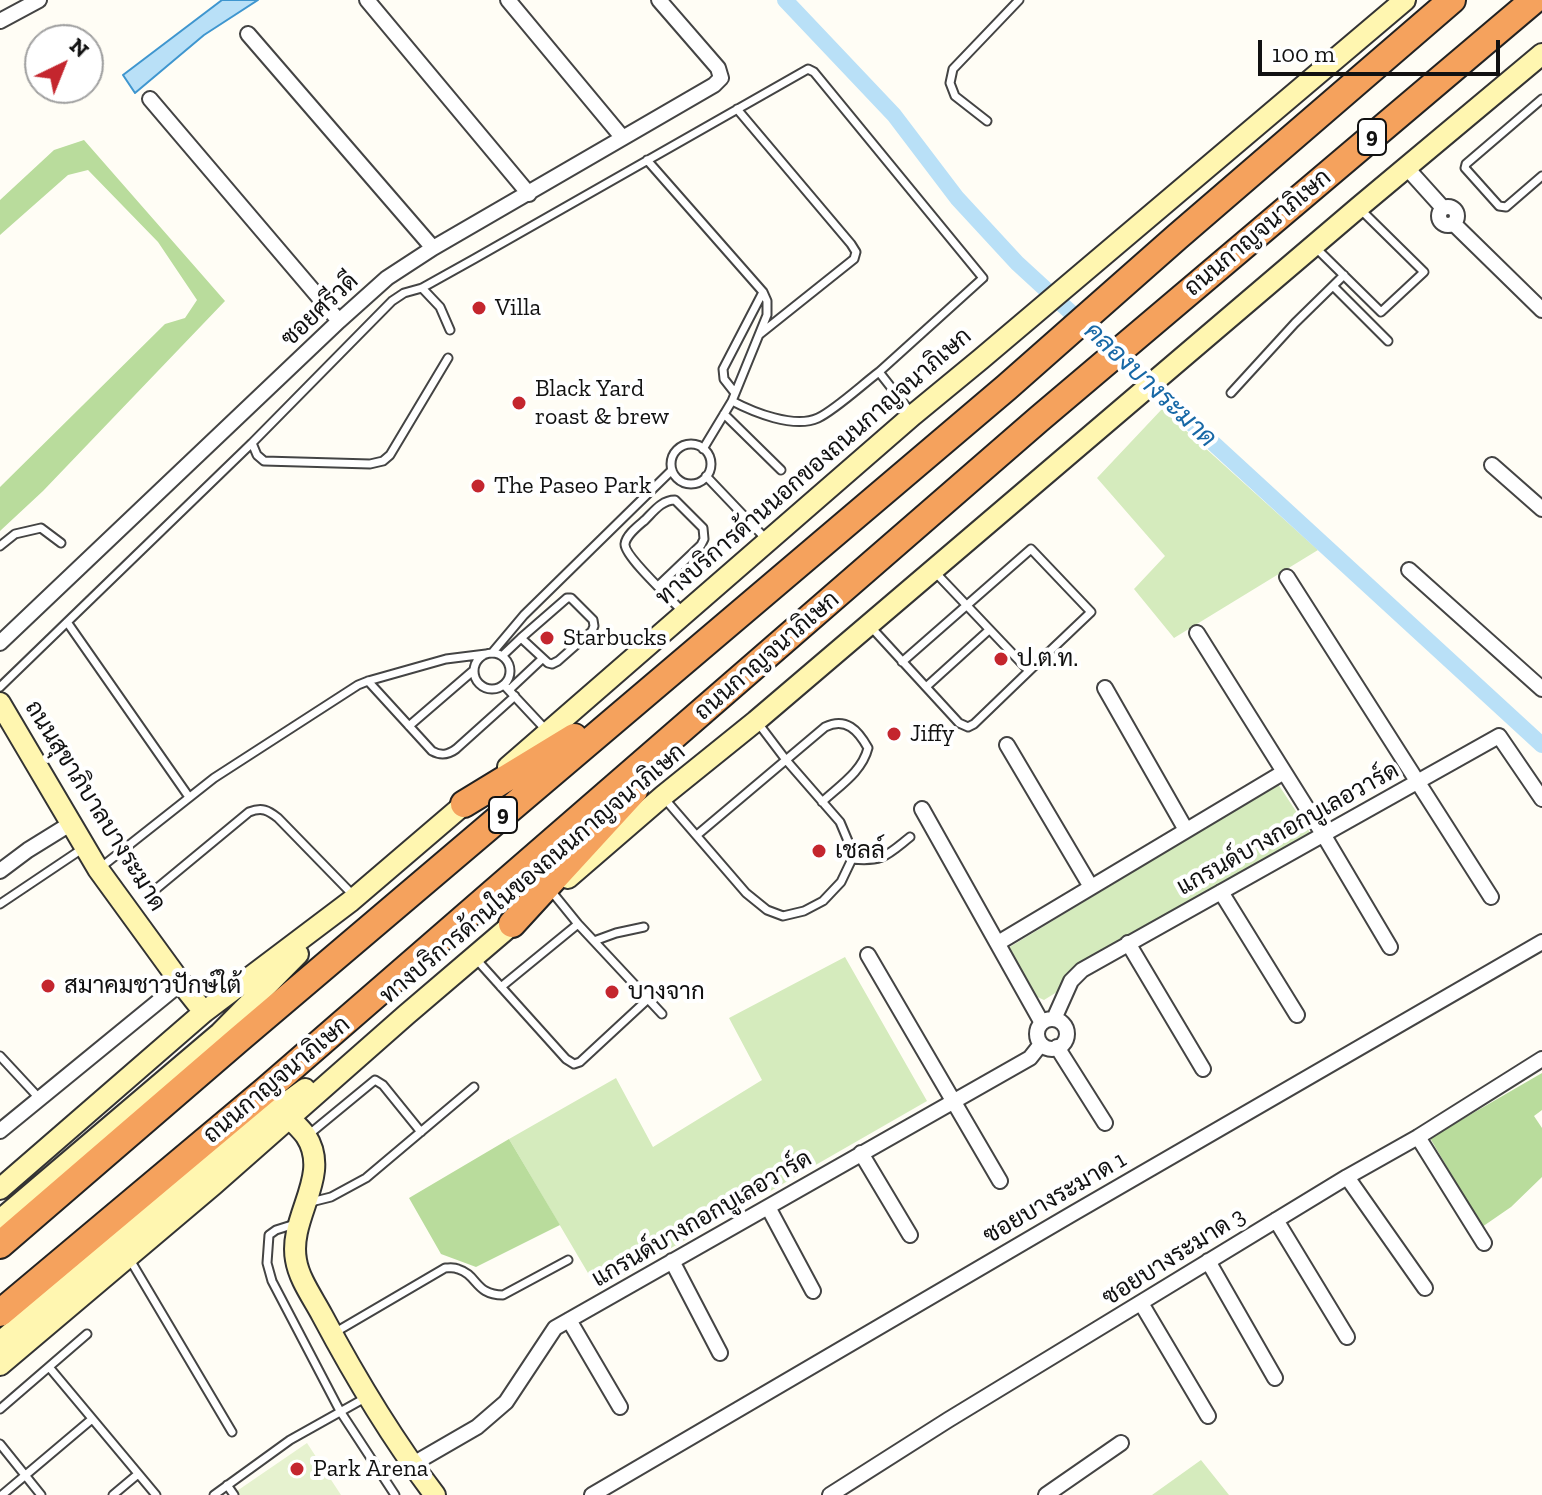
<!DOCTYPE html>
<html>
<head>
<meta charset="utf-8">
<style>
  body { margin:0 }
  #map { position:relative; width:1542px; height:1495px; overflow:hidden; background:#fffdf5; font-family:"Zilla Slab",serif }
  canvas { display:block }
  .north { position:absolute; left:24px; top:24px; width:80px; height:80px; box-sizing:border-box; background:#fff; border:2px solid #a0a0a0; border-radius:50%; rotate:43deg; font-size:22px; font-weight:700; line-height:32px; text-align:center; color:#111 }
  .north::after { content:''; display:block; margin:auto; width:28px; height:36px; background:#c4262e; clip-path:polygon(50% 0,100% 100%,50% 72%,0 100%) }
  .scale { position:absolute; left:1258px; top:40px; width:242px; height:36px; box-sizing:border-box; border:4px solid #111; border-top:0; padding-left:10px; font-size:24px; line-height:28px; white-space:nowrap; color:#111; -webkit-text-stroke:6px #fff; paint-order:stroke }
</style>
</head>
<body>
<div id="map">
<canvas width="1542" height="1495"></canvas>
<div class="north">N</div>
<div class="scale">100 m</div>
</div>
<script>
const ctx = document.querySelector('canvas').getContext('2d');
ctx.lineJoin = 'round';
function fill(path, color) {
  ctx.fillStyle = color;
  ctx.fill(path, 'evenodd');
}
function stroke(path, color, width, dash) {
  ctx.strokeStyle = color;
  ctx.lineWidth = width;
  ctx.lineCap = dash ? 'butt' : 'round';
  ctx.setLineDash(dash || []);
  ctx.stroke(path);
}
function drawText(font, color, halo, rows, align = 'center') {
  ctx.font = font + ' "Zilla Slab",Sarabun,serif';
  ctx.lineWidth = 8;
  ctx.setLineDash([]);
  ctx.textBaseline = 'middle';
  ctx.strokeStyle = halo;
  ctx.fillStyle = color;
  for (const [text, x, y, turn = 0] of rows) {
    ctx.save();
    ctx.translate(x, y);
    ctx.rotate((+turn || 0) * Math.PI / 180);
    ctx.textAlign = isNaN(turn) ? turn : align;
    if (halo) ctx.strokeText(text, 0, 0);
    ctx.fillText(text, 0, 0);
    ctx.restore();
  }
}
const green = new Path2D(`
  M1162 409 1318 550 1174 638 1134 589 1165 556 1097 478Z
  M1278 784 1311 834 1044 1000 1033 995 1008 948Z
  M845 957 927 1101 598 1290 509 1139 616 1078 653 1147 762 1080 729 1018Z
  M1201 1460 1229 1495H1152Z`);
const forest = new Path2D(`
  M84 140 225 301 43 491 0 531V487L165 324 185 318 197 300 158 242 88 170 68 175 0 235V200L54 150Z
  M1542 1073V1110L1534 1116 1542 1128V1177L1511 1207 1482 1227 1430 1138Z
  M509 1139 560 1225 476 1267 441 1254 409 1198Z`);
const pitch = new Path2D(`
  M307 1443 341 1495H231Z`);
const water = new Path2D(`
  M222 0H258L204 35 135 93 123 75Z`);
const canal = new Path2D(`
  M785 0 894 115 957 198 1017 263 1542 745`);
const lane = new Path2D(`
  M1542 99 1466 164 1465 168 1499 206 1506 207 1542 176
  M737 109 851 244 856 252 854 259 760 334
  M987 121 955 96 950 83 953 69 1019 0
  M647 160 763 292 767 301V315L732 401 703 449
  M1315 247 1381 312 1424 272 1361 210
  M1333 286 1388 341
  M422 288 440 307 450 330
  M735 393 724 379 723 369 763 292
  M1231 393 1295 323 1344 275
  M732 401C753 412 794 429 818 418 835 410 863 384 879 372
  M724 414 781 470
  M252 443 257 455 264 461 370 464 383 461 390 455 448 358
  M671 464a20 20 0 1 1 40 0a20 20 0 1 1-40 0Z
  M706 476 765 538
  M0 546 15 534 41 528 61 543
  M658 586 701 545 704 539 703 528 675 500C662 500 654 511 645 520 638 526 626 535 625 544 624 556 672 600 682 611
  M567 598H571L593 620 594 626 592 631 558 661 552 664 548 663 521 638Z
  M67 622 189 797
  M870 626 959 723 968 727 974 724 1029 671 934 571
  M474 671a18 18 0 1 1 36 0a18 18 0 1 1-36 0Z
  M492 653 524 615 672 470
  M502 656 521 638
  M902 662 1031 549 1091 612 1029 671
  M368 681 432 751C441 756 448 755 456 749L515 696
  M504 685 547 731
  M0 687 252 443 392 301 404 293 422 288 474 259 808 69 814 72 983 278 879 372 912 414
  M926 687 989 630
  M509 690 542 659
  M409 726 474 670
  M664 798 746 893 767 910 783 916 804 911 823 901 841 882 852 859 848 841 840 822 786 760 758 723
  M697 835 825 727C846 717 858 730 868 748 862 772 839 786 822 802
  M852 859C883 862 886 856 910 837
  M100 868 214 778 358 685 368 681 446 659 486 654
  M156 889 249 812C262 807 268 810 278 818L354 896
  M552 892 578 924 662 1014
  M0 904 85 847
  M594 941 616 933 644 927
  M476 959 566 1059 574 1064 580 1062 647 1000
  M501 987 578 924
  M0 1056 39 1098
  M307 1136 375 1080 383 1085 421 1132
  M311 1202 331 1197 366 1178 474 1087
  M295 1224 276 1230 269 1235 267 1263 272 1281 340 1411 395 1495
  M129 1258 232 1432
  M334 1333 445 1268C449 1268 454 1267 458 1269 478 1275 475 1295 503 1295L568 1260
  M49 1367 156 1495
  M0 1409 87 1334
  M0 1444 41 1495
  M227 1485 234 1495
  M2 1495 92 1419
  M113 1495 138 1474
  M214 1495 290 1440 365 1398`);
const street = new Path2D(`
  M367 0 529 194
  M508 0 622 137
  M0 21 39 0
  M248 34 433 248
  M150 99 339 321
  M1406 167 1443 208
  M1439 216a9 9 0 1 1 18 0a9 9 0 1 1-18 0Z
  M1454 224 1542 310
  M1492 465 1542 509
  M1409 570 1542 689
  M1287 577 1491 897
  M1197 633 1323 834 1390 947
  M0 643 339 321 387 278 433 248 714 85 721 78 718 68 659 0
  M1105 688 1186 830
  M1007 745 1091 887
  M922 809 1042 1023
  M0 871 28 850 70 824
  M1221 892 1297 1015
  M998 943 1284 772
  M1128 943 1203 1069
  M868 955 1000 1181
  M1054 1019 1071 981 1082 970 1499 736 1542 799
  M1037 1034a15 15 0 1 1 30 0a15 15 0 1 1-30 0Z
  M1057 1047 1105 1123
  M0 1131 181 983
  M1418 1137 1484 1243
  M861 1153 910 1235
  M1347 1177 1425 1288
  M768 1207 813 1291
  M1276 1220 1347 1337
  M672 1261 720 1353
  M1208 1261 1275 1378
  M1141 1303 1208 1416
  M569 1320 620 1407
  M413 1464 477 1427 506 1402 555 1328 1030 1058 1041 1044
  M592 1495 1072 1214 1542 942
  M830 1495 948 1420 1347 1177 1418 1137 1542 1059
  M1046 1495 1121 1443`);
const secondary = new Path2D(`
  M0 703 98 869 181 983 204 1012
  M508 767 913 415 981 359 1405 0
  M568 878 663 796 756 721 1359 207 1542 54
  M290 1118C295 1124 302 1130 306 1136 332 1176 288 1217 296 1260 299 1279 313 1298 322 1315 355 1377 392 1439 435 1495
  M0 1189 204 1012 351 901 475 795
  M0 1220 220 1033 298 954
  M0 1342 279 1108 305 1089
  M0 1365 213 1185 406 1015 522 916`);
const highway = new Path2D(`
  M464 804 574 737
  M512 924 634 791
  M0 1245 239 1039 1007 387 1177 237 1452 0
  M0 1313 266 1090 1039 419 1534 0`);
const markers = [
  [479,308,8,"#c4262e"],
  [519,403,8,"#c4262e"],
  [478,486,8,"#c4262e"],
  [547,638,8,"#c4262e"],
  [1001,659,8,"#c4262e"],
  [894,734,8,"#c4262e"],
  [819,851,8,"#c4262e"],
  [48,986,8,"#c4262e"],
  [612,992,8,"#c4262e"],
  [297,1469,8,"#c4262e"]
];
const shields = [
  [1372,137,28],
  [503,815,28]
];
const shieldNames = [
  ["9",1372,137],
  ["9",503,815]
];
const streetNames = [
  ["ถนนกาญจนาภิเษก",1258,233,-40],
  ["ซอยศรีวดี",320,310,-43],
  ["ทางบริการด้านนอกของถนนกาญจนาภิเษก",814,467,-41],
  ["ถนนกาญจนาภิเษก",767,656,-41],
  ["ถนนสุขาภิบาลบางระมาด",95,806,58],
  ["แกรนด์บางกอกบูเลอวาร์ด",1288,829,-29],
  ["ทางบริการด้านในของถนนกาญจนาภิเษก",533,874,-40],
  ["ถนนกาญจนาภิเษก",277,1080,-40],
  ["ซอยบางระมาด 1",1055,1198,-30],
  ["แกรนด์บางกอกบูเลอวาร์ด",702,1219,-30],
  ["ซอยบางระมาด 3",1174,1257,-32]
];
const poiNames = [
  ["Villa",495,308],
  ["Black Yard",535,389],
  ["roast & brew",535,417],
  ["The Paseo Park",494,486],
  ["Starbucks",563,638],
  ["ป.ต.ท.",1017,659],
  ["Jiffy",910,734],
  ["เชลล์",835,851],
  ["สมาคมชาวปักษ์ใต้",64,986],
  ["บางจาก",628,992],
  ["Park Arena",313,1469]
];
const waterNames = [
  ["คลองบางระมาด",1150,385,43]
];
fill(green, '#d5ebbd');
fill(forest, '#b9dc9c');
fill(pitch, '#e6f2cf');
fill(water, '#b9e0f7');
stroke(water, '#3f96cf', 2);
stroke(canal, '#b9e0f7', 16);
stroke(lane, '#444', 11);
stroke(street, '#444', 18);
stroke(secondary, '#333', 24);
stroke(highway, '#222', 30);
stroke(lane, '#fff', 7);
stroke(street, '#fff', 14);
stroke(secondary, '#fff6b0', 20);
stroke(highway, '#f5a25d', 26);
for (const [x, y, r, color] of markers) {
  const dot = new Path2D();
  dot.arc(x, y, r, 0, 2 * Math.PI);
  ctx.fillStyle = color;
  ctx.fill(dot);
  stroke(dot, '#fff', 3);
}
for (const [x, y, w] of shields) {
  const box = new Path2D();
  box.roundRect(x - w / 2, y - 18, w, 36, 6);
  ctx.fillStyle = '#fff';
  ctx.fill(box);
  stroke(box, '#111', 2);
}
drawText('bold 22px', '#111', null, shieldNames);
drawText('24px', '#111', '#fff', streetNames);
drawText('24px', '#111', '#fff', poiNames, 'left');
drawText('italic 26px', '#1768a6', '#fff', waterNames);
</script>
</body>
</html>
